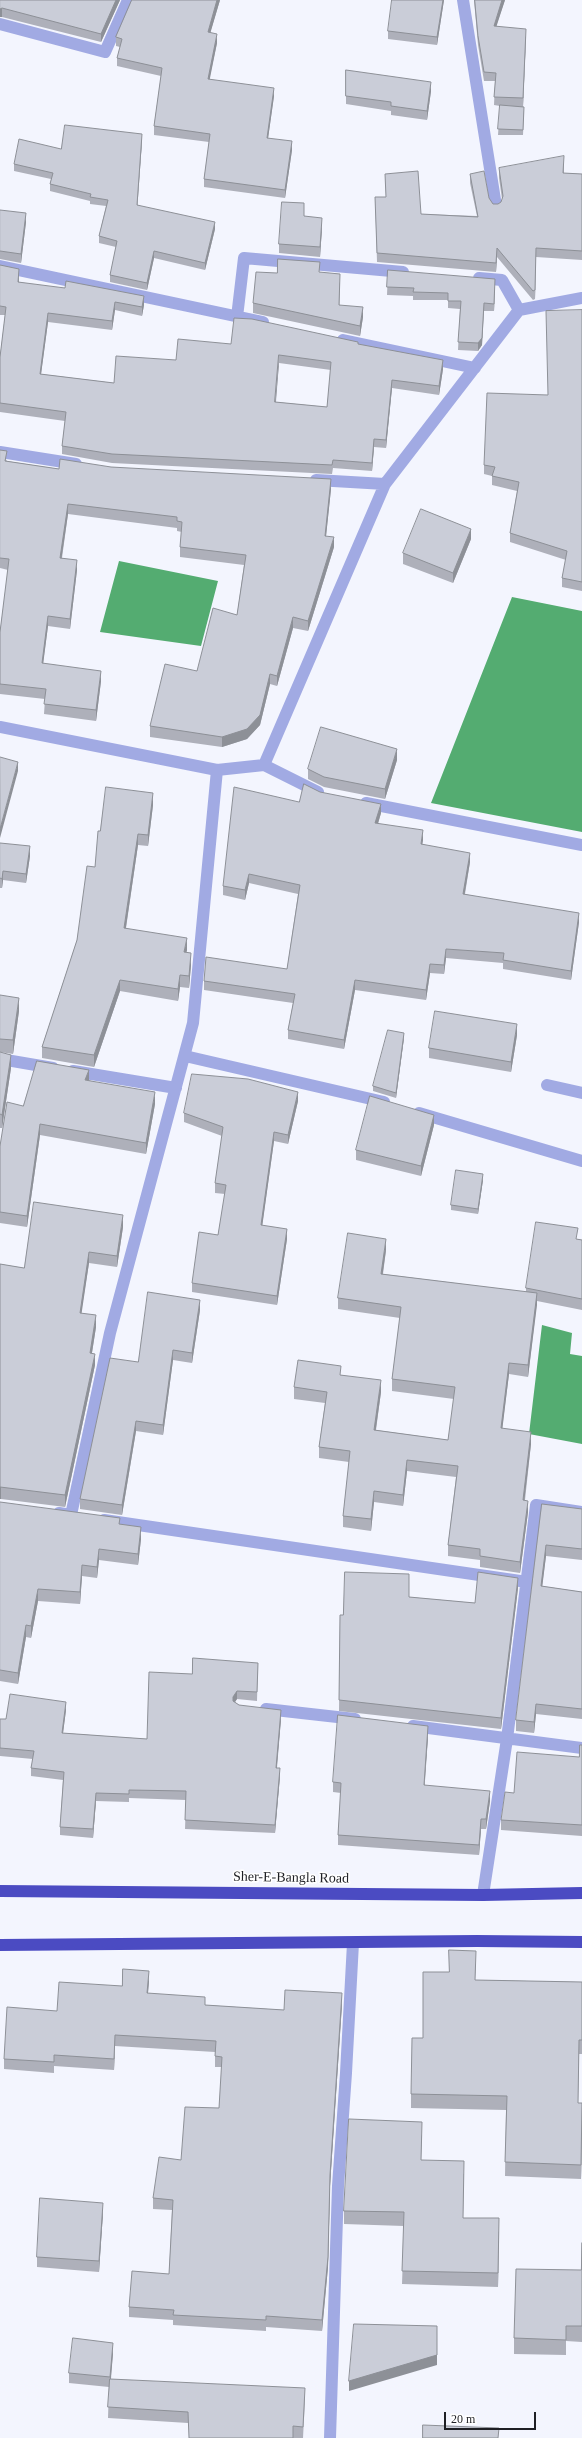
<!DOCTYPE html>
<html>
<head>
<meta charset="utf-8">
<style>
  body { margin:0 }
  #map { position:relative; width:582px; height:2438px; overflow:hidden; background:#f3f5fe; font-family:Georgia,serif }
  canvas { display:block }
  .scale { position:absolute; left:444px; top:2412px; width:92px; height:18px; box-sizing:border-box; border:2px solid #1e1f24; border-top:0; padding-left:5px; font-size:12px; line-height:14px; white-space:nowrap; color:#1e1f24; -webkit-text-stroke:3px #fff; paint-order:stroke }
</style>
</head>
<body>
<div id="map">
<canvas width="582" height="2438"></canvas>
<div class="scale">20 m</div>
</div>
<script>
const ctx = document.querySelector('canvas').getContext('2d');
ctx.lineJoin = 'round';
function fill(path, color) {
  ctx.fillStyle = color;
  ctx.fill(path, 'evenodd');
}
function stroke(path, color, width, dash) {
  ctx.strokeStyle = color;
  ctx.lineWidth = width;
  ctx.lineCap = dash ? 'butt' : 'round';
  ctx.setLineDash(dash || []);
  ctx.stroke(path);
}
function drawText(font, color, halo, rows, align = 'center') {
  ctx.font = font + ' Georgia,serif';
  ctx.lineWidth = 3;
  ctx.setLineDash([]);
  ctx.textBaseline = 'middle';
  ctx.strokeStyle = halo;
  ctx.fillStyle = color;
  for (const [text, x, y, turn = 0] of rows) {
    ctx.save();
    ctx.translate(x, y);
    ctx.rotate((+turn || 0) * Math.PI / 180);
    ctx.textAlign = isNaN(turn) ? turn : align;
    if (halo) ctx.strokeText(text, 0, 0);
    ctx.fillText(text, 0, 0);
    ctx.restore();
  }
}
const water = new Path2D(`
  M119 561 218 581 201 646 100 632Z
  M512 597 582 611V832L431 803Z
  M542 1325 572 1333 570 1354 582 1356V1444L529 1434Z`);
const street = new Path2D(`
  M463 0 496 206
  M0 24 105 52 128 0
  M0 266 263 322
  M479 278 502 280 519 310
  M237 317 244 258 403 272
  M343 340 475 368
  M0 452 76 464
  M316 480 385 484
  M0 727 217 770 264 765 385 484 519 310 582 298
  M264 765 318 792
  M366 803 582 845
  M185 1056 384 1102
  M0 1059 53 1068
  M73 1071 176 1088
  M547 1085 582 1093
  M419 1113 582 1161
  M59 1513 71 1515 110 1333 193 1023 217 770
  M104 1520 527 1582
  M266 1709 355 1719
  M413 1726 582 1748
  M483 1895 507 1739 536 1505 582 1512
  M330 2438 338 2186 346 2073 353 1943`);
const highway = new Path2D(`
  M0 1891 483 1895 582 1893
  M0 1945 477 1941 582 1942`);
const wall = new Path2D(`
  M0 0H120L101 42 2 17H0Z
  M220 0 210 33 217 43 209 80 274 96 268 138 292 150 285 198 204 187V179L209 142 154 135V126L161 76 117 66V58L120 47 116 46V37Z
  M444 0 437 45 388 39V31Z
  M474 0H505L496 26 526 37 523 106 524 112 523 135H498L500 106 494 105 495 81H484L478 45Z
  M346 70 431 91 427 120 391 115V111L346 104Z
  M142 141 137 205 215 229 205 270 154 258 147 290 110 282V275L116 247 99 243V236L106 206 90 204V201L50 191V184L51 179 14 171V164L61 149Z
  M564 165V173L582 174V260L536 257 535 299 533 300 497 257 496 272 377 262 375 197H386L385 174 421 214 477 216 470 183V174L493 204H498L501 202 502 199 499 178V168Z
  M0 210 26 222 21 263 0 259Z
  M304 216 322 228 320 257 279 253V244Z
  M0 265 19 278V282L144 305 142 316 115 310 112 330 48 322 41 374 114 383 176 360 231 344H358L443 369 439 395 392 388 386 448 374 447 372 471 333 468 332 474 112 463 62 454V446L65 421 0 412V357L5 315H0ZM279 363 331 370 327 407 276 402Z
  M388 270 495 287 494 311H484L482 345 478 351 458 350 460 309 448 308V300H413V296L387 295Z
  M320 272 340 283 339 305 363 317 360 336 253 313V303L277 273Z
  M582 310V591L562 587V578L566 560 510 542V533L517 491 492 485V476L484 474V465L548 395Z
  M0 450 7 461 59 469 111 467 331 489 326 536 334 547 308 631 293 628 277 686 270 684 260 725 247 739 222 747 150 737V726L197 671 237 615 244 565 180 557V547L182 532 177 531V528L68 514 62 558 77 570 70 629 48 626 43 663 101 681 96 721 44 714 45 699 0 694V632L8 570 0 568Z
  M471 539 453 583 403 564V553Z
  M397 760 385 799 324 787 308 779V769Z
  M320 792 381 813 378 824 423 840 422 844 470 862 465 894 579 922 571 980 503 969V963L446 958 444 974 430 973 426 1000 355 990 344 1049 288 1039V1030L293 1003 204 990V981L287 969 298 894 249 883 245 900 223 895V886L299 802Z
  M153 805 148 846 138 845 126 928 187 950 186 952 191 965 189 988 180 987 178 1001 120 991 94 1067 42 1058V1047L77 940 95 867 100 831Z
  M0 843 30 856 26 883 3 880 2 888H0Z
  M0 995 19 1011 13 1054 0 1052Z
  M517 1035 511 1072 429 1058V1048Z
  M404 1038 396 1098 373 1091V1086Z
  M0 1052 11 1068 2 1128H0Z
  M89 1080 155 1104 146 1154 40 1135 27 1227 0 1223V1146L23 1106Z
  M298 1101 288 1144 274 1141 262 1226 287 1239 277 1305 192 1292V1283L218 1235 225 1194 215 1193V1183L222 1136 184 1122V1113Z
  M434 1125 421 1176 356 1160V1150Z
  M483 1180 478 1214 451 1210V1205Z
  M123 1227 117 1267 89 1263 81 1313 96 1327 92 1353 95 1365 65 1507 1 1499 0 1264 24 1268Z
  M578 1239 582 1240V1310L537 1301 528 1377 509 1374 502 1429 531 1444 525 1500 528 1512 520 1573 480 1567V1560L448 1556V1545L456 1477 407 1471 403 1506 374 1502 371 1531 343 1527V1516L349 1462 319 1458V1447L325 1403 294 1399V1387L341 1375 381 1392 376 1430 448 1440 454 1399 392 1391V1379L400 1318 338 1309V1298L386 1250 383 1274 526 1292V1288Z
  M200 1310 192 1363 173 1360 163 1435 136 1431 122 1515 80 1509V1499L138 1362Z
  M0 1502 120 1524 141 1539 138 1565 99 1560 97 1578 82 1576 80 1604 38 1601 31 1638 26 1637 18 1684 0 1681Z
  M542 1504 582 1509V1560L546 1556 542 1586 582 1592V1719L536 1714 534 1733 516 1731V1720Z
  M518 1588 501 1729 339 1711 340 1615H343L409 1597 475 1603Z
  M258 1663 257 1701 237 1699 235 1702 239 1705 281 1719 277 1768 280 1776 275 1833 185 1829 186 1800 129 1798V1802L96 1801 93 1838 60 1835V1827L63 1780 31 1776V1768L33 1759 0 1756V1719H6L66 1710 63 1733 147 1739 192 1674Z
  M428 1737 424 1785 490 1801 486 1829H481L479 1855 338 1845V1835L341 1793 333 1792V1782Z
  M582 1745V1836L501 1830V1820L514 1793 579 1757Z
  M476 1964 475 1980 582 1982V2054H579L578 2103H582V2135L581 2179 505 2176 506 2110 411 2108V2094L423 2038 449 1972Z
  M149 1981 148 1993 205 2005 284 2010 342 2004 330 2186 328 2267 322 2331 266 2327V2331L173 2325V2320L129 2317V2307L169 2274 172 2210 153 2209V2198L219 2108 222 2067H215V2052L115 2046 114 2070 54 2066V2073L4 2069V2059L57 2011 122 1986Z
  M422 2135 421 2160 464 2174 463 2218 499 2232 498 2287 402 2284 404 2226 344 2224V2211Z
  M103 2213 99 2272 37 2267V2257Z
  M582 2243V2342L566 2341V2355L514 2354V2338L581 2270Z
  M113 2353 111 2379 305 2399 303 2438H293L188 2423 108 2418 109 2387 69 2383V2373Z`);
const shadedWall = new Path2D(`
  M116 0H120L101 42V34Z
  M217 0H220L208 41V32Z
  M443 0H444L437 45V37Z
  M502 0H505L494 34V26Z
  M2 8V17H0V9Z
  M526 29V37L523 107V98Z
  M217 34V43L208 88V79Z
  M431 82V91L427 120V111Z
  M274 88V96L267 146V138Z
  M142 134V141L137 212V205Z
  M292 141V150L285 198V190Z
  M26 213V222L21 263V254Z
  M322 218V228L320 257V247Z
  M215 222V229L205 270V263Z
  M497 248V257L496 272V263Z
  M536 248V257L535 299V290Z
  M154 251V258L147 290V283Z
  M19 269V278L18 290V282Z
  M340 274V283L339 315V305Z
  M495 279V287L494 311V304Z
  M144 296V305L142 316V307Z
  M115 302V310L112 330V321Z
  M484 303 482 345 478 351V343Z
  M363 307V317L360 336V326Z
  M48 313V322L40 382V374Z
  M279 355V363L275 410V402Z
  M443 360V369L439 395V386Z
  M392 380V388L386 448V440Z
  M374 439V447L372 471V463Z
  M331 479V489L325 546V536Z
  M68 504V514L60 568V558Z
  M471 529V539L453 583V573Z
  M334 537V547L308 631V621Z
  M77 560V570L70 629V619Z
  M48 616V626L42 673V663Z
  M293 617V628L277 686V676Z
  M101 671V681L96 721V710Z
  M270 674V684L260 725 247 739 222 747V737Z
  M397 749V760L385 799V789Z
  M18 762V771L0 838V829Z
  M153 793V805L148 846V835Z
  M381 804V813L375 833V823Z
  M423 830V840L421 853V844Z
  M138 834V845L124 940V928Z
  M30 846V856L26 883V874Z
  M470 853V862L463 903V894Z
  M3 871V880L2 888V879Z
  M249 874V883L245 900V890Z
  M579 913V922L571 980V971Z
  M187 938V950L184 964V952Z
  M446 949V958L444 974V965Z
  M191 953V965L189 988V976Z
  M430 964V973L426 1000V990Z
  M180 975V987L178 1001V989Z
  M120 980V991L94 1067V1055Z
  M355 980V990L344 1049V1040Z
  M19 998V1011L13 1054V1040Z
  M517 1024V1035L511 1072V1062Z
  M404 1033V1038L396 1098V1093Z
  M11 1055V1068L2 1128V1115Z
  M89 1070V1081L85 1080Z
  M155 1092V1104L146 1154V1143Z
  M298 1092V1101L288 1144V1135Z
  M434 1115V1125L421 1176V1166Z
  M40 1124V1135L27 1227V1216Z
  M274 1132V1141L261 1235V1225Z
  M483 1174V1180L478 1214V1209Z
  M123 1215V1227L117 1267V1256Z
  M287 1229V1239L277 1305V1296Z
  M386 1239V1250L381 1285V1274Z
  M89 1252V1263L80 1324V1313Z
  M537 1293V1305L528 1377V1365Z
  M200 1300V1310L192 1363V1353Z
  M96 1315V1327L90 1365V1353Z
  M173 1350V1360L163 1435V1425Z
  M95 1354V1365L65 1507V1495Z
  M509 1363V1374L501 1440V1428Z
  M381 1380V1392L374 1442V1430Z
  M136 1421V1431L122 1515V1505Z
  M531 1432V1444L523 1511V1500Z
  M407 1460V1471L403 1506V1495Z
  M0 1487H1V1499H0Z
  M374 1491V1502L371 1531V1519Z
  M528 1501V1512L520 1573V1562Z
  M141 1527V1539L138 1565V1554Z
  M546 1545V1556L541 1597V1586Z
  M99 1549V1560L97 1578V1567Z
  M82 1565V1576L80 1604V1592Z
  M518 1578V1588L501 1729V1718Z
  M38 1589V1601L31 1638V1626Z
  M26 1625V1637L18 1684V1673Z
  M237 1691V1699L233 1705V1697Z
  M66 1702V1710L62 1741V1733Z
  M536 1704V1714L534 1733V1722Z
  M281 1710V1719L276 1776V1768Z
  M428 1726V1737L424 1795V1785Z
  M280 1768V1776L275 1833V1825Z
  M490 1791V1801L486 1829V1819Z
  M96 1793V1801L93 1838V1829Z
  M481 1819V1829L479 1855V1845Z
  M149 1971V1981L147 2004V1993Z
  M342 1993V2004L330 2186 328 2267 322 2331V2320L330 2175Z
  M115 2035V2046L114 2070V2059Z
  M582 2121V2135L581 2179V2165Z
  M103 2203V2213L99 2272V2261Z
  M499 2218V2232L498 2287V2273Z
  M437 2326V2365L349 2391V2381Z
  M113 2343V2353L110 2387V2377Z`);
const building = new Path2D(`
  M0 0H116L101 34 2 8 0 9Z
  M132 0H217L208 32 217 34 208 79 274 88 267 138 292 141 285 190 204 179 210 134 154 126 162 68 117 58 122 39 116 37Z
  M392 0H443L437 37 388 31Z
  M475 0H502L494 26 526 29 523 98 494 97 496 73 484 72 478 36Z
  M346 70 431 82 427 111 391 106V102L346 96Z
  M500 105 524 107 523 130 498 129Z
  M65 125 142 134 137 205 215 222 205 263 154 251 147 283 110 275 117 241 99 236 108 200 90 197 91 194 50 184 53 173 14 164 19 139 61 149Z
  M564 156 563 173 582 174V251L536 248 535 290 533 291 497 248 496 263 377 253 375 197H386L385 174 418 171 421 214 478 217 470 174 484 171 489 198 493 204H498L501 202 503 196 499 168Z
  M282 202 304 203V216L322 218 320 247 279 244Z
  M0 210 26 213 21 254 0 251Z
  M278 259 320 262 319 272 340 274 339 305 363 307 360 326 253 303 256 272 277 273Z
  M0 265 19 269 18 282 65 288 66 281 144 296 142 307 115 302 112 321 48 313 40 374 114 383 116 356 176 360 178 339 231 344 234 318 252 319 358 342V344L443 360 439 386 392 380 386 440 374 439 372 463 333 460 332 465 112 454 62 446 66 412 0 403V357L6 307 0 306ZM279 355 331 362 327 407 275 402Z
  M388 270 495 279 494 304 484 303 482 338 478 343 458 342 461 301H448V293L413 292 414 288 387 287Z
  M582 310V582L562 578 567 551 510 533 519 482 492 476 495 467 484 465 487 393 548 395 546 311Z
  M0 450 7 451 5 461 59 469 60 459 111 467 331 479 325 536 334 537 308 621 293 617 277 676 270 674 260 715 247 729 222 737 150 726 165 664 197 671 213 608 237 615 246 555 180 547 182 522 177 521V517L68 504 60 558 77 560 70 619 48 616 42 663 101 671 96 710 44 704 46 689 0 684V632L9 559 0 558Z
  M421 509 471 529 453 573 403 553Z
  M321 727 397 749 385 789 324 777 308 769Z
  M0 757 18 762 0 829Z
  M304 784 320 792 381 804 375 823 423 830 421 844 470 853 463 894 579 913 571 971 503 960 504 953 446 949 444 965 430 964 426 990 355 980 344 1040 288 1030 295 994 204 981 206 957 287 969 300 885 249 874 245 890 223 886 234 787 299 802Z
  M106 787 153 793 148 835 138 834 124 928 187 938 184 952 191 953 189 976 180 975 178 989 120 980 94 1055 42 1047 77 940 87 866 95 867 98 831H100Z
  M0 843 30 846 26 874 3 871 2 879 0 878Z
  M0 995 19 998 13 1040 0 1039Z
  M435 1011 517 1024 511 1062 429 1048Z
  M388 1030 404 1033 396 1093 373 1086Z
  M0 1052 11 1055 2 1115 0 1114Z
  M37 1061 89 1070 85 1080 155 1092 146 1143 40 1124 27 1216 0 1212V1146L7 1102 23 1106Z
  M192 1074 248 1079 298 1092 288 1135 274 1132 261 1225 287 1229 277 1296 192 1283 199 1232 218 1235 226 1185 215 1183 223 1127 184 1113Z
  M370 1096 434 1115 421 1166 356 1150Z
  M456 1170 483 1174 478 1209 451 1205Z
  M34 1202 123 1215 117 1256 89 1252 80 1313 96 1315 90 1353 95 1354 65 1495 0 1487V1264L24 1268Z
  M536 1222 578 1228 576 1239 582 1240V1299L526 1288Z
  M348 1233 386 1239 381 1274 537 1293 528 1365 509 1363 501 1428 531 1432 523 1500 528 1501 520 1562 480 1556V1549L448 1545 458 1466 407 1460 403 1495 374 1491 371 1519 343 1516 350 1451 319 1447 327 1392 294 1387 298 1360 341 1366 340 1375 381 1380 374 1430 448 1440 455 1387 392 1379 401 1307 338 1298Z
  M148 1292 200 1300 192 1353 173 1350 163 1425 136 1421 122 1505 80 1499 110 1358 138 1362Z
  M0 1502 120 1518 119 1524 141 1527 138 1554 99 1549 97 1567 82 1565 80 1592 38 1589 31 1626 26 1625 18 1673 0 1670Z
  M542 1504 582 1509V1549L546 1545 541 1586 582 1592V1709L536 1704 534 1722 516 1720Z
  M345 1572 409 1574V1597L475 1603 478 1572 518 1578 501 1718 339 1700 340 1615H343Z
  M193 1658 258 1663 257 1692 237 1691 233 1697V1701L239 1705 281 1710 276 1768H280L275 1825 185 1820 186 1791 129 1790V1794L96 1793 93 1829 60 1827 64 1772 31 1768 34 1751 0 1748V1719H6L10 1694 66 1702 62 1733 147 1739 149 1672 192 1674Z
  M338 1715 428 1726 424 1785 490 1791 486 1819H481L479 1845 338 1835 341 1783 333 1782Z
  M580 1745H582V1825L501 1820 505 1792 514 1793 517 1752 579 1757Z
  M449 1950 476 1951 475 1980 582 1982V2040H579L578 2103H582L581 2165 505 2162 507 2096 411 2094 412 2038H423V1972H449Z
  M123 1969 149 1971 147 1993 205 1997V2005L284 2010 285 1990 342 1993 330 2175 328 2257 322 2320 266 2316V2320L173 2315 174 2310 129 2307 132 2271 169 2274 173 2200 153 2198 159 2157 181 2160 185 2107 219 2108 222 2057 215 2056 216 2041 115 2035 114 2059 54 2055V2062L4 2059 7 2007 57 2011 59 1982 122 1986Z
  M349 2119 422 2122 421 2160 464 2161 463 2218H499L498 2273 402 2271 404 2212 344 2211Z
  M40 2198 103 2203 99 2261 37 2257Z
  M582 2243V2326H566V2340L514 2338 516 2269 581 2270Z
  M354 2324 437 2326V2355L349 2381Z
  M73 2338 113 2343 110 2377 69 2373Z
  M110 2379 305 2388 303 2427 293 2426V2438H189L188 2412 108 2407Z
  M423 2425 499 2428 498 2438H423Z`);
const streetNames = [
  ["Sher-E-Bangla Road",291,1878,1]
];
fill(water, '#54ac71');
stroke(street, '#a1aae3', 12);
stroke(highway, '#4b4bc2', 12);
fill(wall, '#aeb0ba');
fill(shadedWall, '#8d9097');
fill(building, '#cacdd8');
stroke(building, '#8d9097', 1);
drawText('14px', '#1e1f24', '#fff', streetNames);
</script>
</body>
</html>
